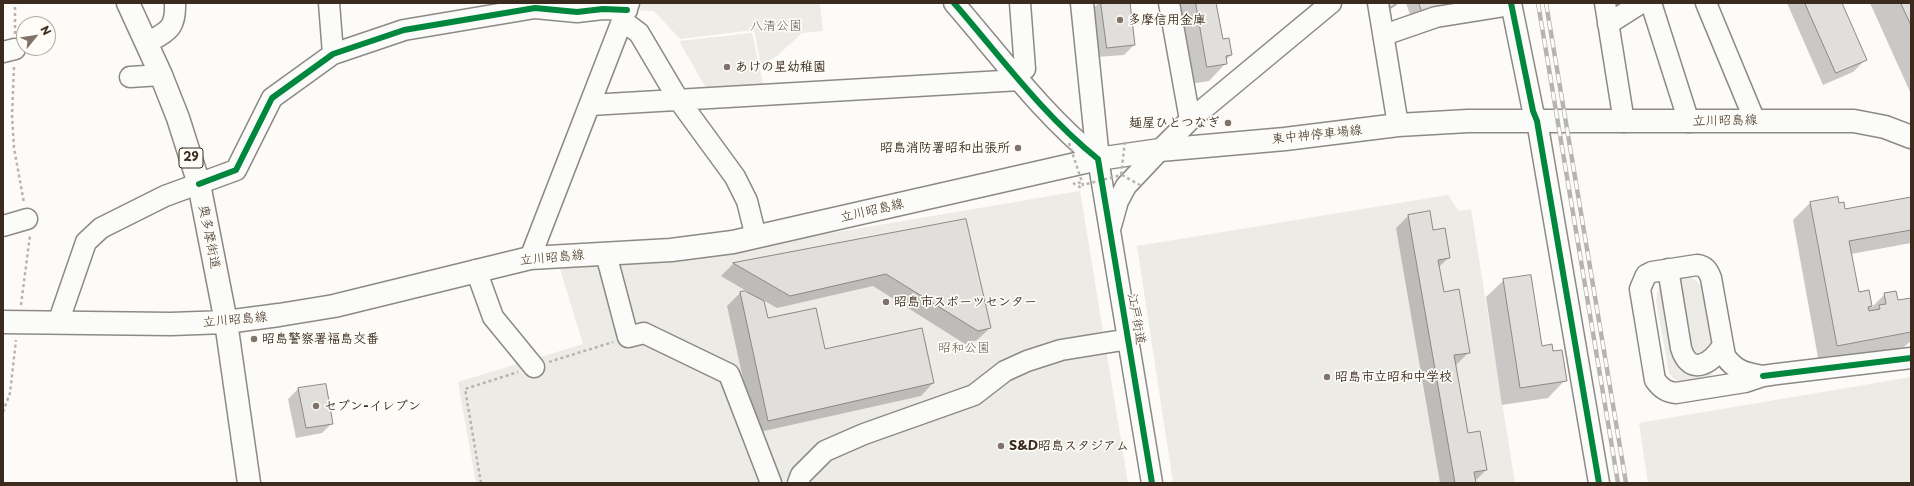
<!DOCTYPE html>
<html>
<head>
<meta charset="utf-8">
<style>
  body { margin:0 }
  #map { position:relative; width:1914px; height:486px; overflow:hidden; background:#fcfbf8; font-family:"Playpen Sans",sans-serif }
  canvas { display:block }
  .frame { position:absolute; inset:0; border:4px solid #3b2a1e; pointer-events:none }
  .north { position:absolute; left:16px; top:16px; width:40px; height:40px; box-sizing:border-box; background:#fdfcf7; border:1px solid #afa8a0; border-radius:50%; rotate:60deg; font-size:11px; font-weight:700; line-height:16px; text-align:center; color:#3b2a1e }
  .north::after { content:''; display:block; margin:auto; width:14px; height:18px; background:#7f736a; clip-path:polygon(50% 0,100% 100%,50% 72%,0 100%) }
</style>
</head>
<body>
<div id="map">
<canvas width="1914" height="486"></canvas>
<div class="frame"></div>
<div class="north">N</div>
</div>
<script>
const ctx = document.querySelector('canvas').getContext('2d');
ctx.lineJoin = 'round';
function fill(path, color) {
  ctx.fillStyle = color;
  ctx.fill(path, 'evenodd');
}
function stroke(path, color, width, dash) {
  ctx.strokeStyle = color;
  ctx.lineWidth = width;
  ctx.lineCap = dash ? 'butt' : 'round';
  ctx.setLineDash(dash || []);
  ctx.stroke(path);
}
function drawText(font, color, halo, rows, align = 'center') {
  ctx.font = font + ' "Playpen Sans","Klee One",sans-serif';
  ctx.lineWidth = 3.5;
  ctx.setLineDash([]);
  ctx.textBaseline = 'middle';
  ctx.strokeStyle = halo;
  ctx.fillStyle = color;
  for (const [text, x, y, turn = 0] of rows) {
    ctx.save();
    ctx.translate(x, y);
    ctx.rotate((+turn || 0) * Math.PI / 180);
    ctx.textAlign = isNaN(turn) ? turn : align;
    if (halo) ctx.strokeText(text, 0, 0);
    ctx.fillText(text, 0, 0);
    ctx.restore();
  }
}
const built = new Path2D(`
  M752 33 765 92 710 95 679 41Z
  M1448 195 1459 211 1471 209 1515 483H1173L1137 246Z`);
const green = new Path2D(`
  M634 3H820L823 31 802 33 777 56 761 65 754 30 680 39 654 11 632 10Z
  M1080 191 1128 483H476L458 382 583 344 560 269 672 260Z
  M1382 218 1393 228 1431 454 1341 467 1343 483H1176L1142 262 1153 256 1302 234Z
  M1684 276 1694 279 1704 288 1714 344 1707 357 1690 354 1679 278Z
  M1662 284 1675 350 1716 366 1715 370 1709 378 1681 383 1674 379 1669 373 1656 301 1657 293Z
  M1911 377V483H1648L1639 423Z`);
const shadow = new Path2D(`
  M1099 3H1129L1134 45 1124 55 1097 57 1091 10Z
  M1175 3H1215L1222 40 1231 55 1225 61 1226 63 1209 81 1190 84Z
  M1377 3H1400L1384 13Z
  M1406 3H1499L1413 23Z
  M1787 3H1841L1865 60 1853 72 1823 85Z
  M1870 3H1911V94Z
  M1911 198V243L1851 254 1858 293 1869 291 1872 307 1885 294 1897 301 1911 299V341L1904 347 1819 363 1793 220 1810 203 1838 204 1844 210Z
  M1409 215 1433 232 1449 257 1438 268 1443 293 1469 352 1456 365 1467 434 1486 470 1475 481V483H1440L1396 228Z
  M965 220 990 328 977 340 965 344 873 286 777 308 763 300 767 320 825 351 933 383 921 396 755 433 727 306 740 293 748 292 721 276 733 264Z
  M1504 280 1541 347 1552 352 1565 380 1548 398 1502 405 1486 297Z
  M325 385 332 423 322 433 296 438 288 399 298 389Z`);
const building = new Path2D(`
  M1101 3H1130L1135 45 1107 48Z
  M1196 3H1216L1223 39 1229 38 1232 55 1226 56 1227 64 1207 67Z
  M1384 3H1397L1392 7H1387Z
  M1419 3H1447L1448 10 1423 14Z
  M1805 3H1842L1867 60 1836 73Z
  M1901 3H1911V25Z
  M1838 197 1839 203 1844 202 1845 209 1911 197V230L1849 241 1859 292 1869 290 1872 306 1868 307 1869 311 1880 309 1879 305 1886 304 1884 293 1896 291 1898 300 1911 298V332L1837 346 1810 202Z
  M1430 211 1433 230 1445 228 1450 258 1438 260 1444 292 1459 289 1470 353 1454 355 1468 433 1480 431 1487 470 1474 472 1476 483H1455L1408 215Z
  M966 219 991 328 978 331 886 274 790 296 733 263Z
  M1531 275 1542 346 1552 344 1553 351 1562 350 1567 381 1520 388 1503 279Z
  M745 291 764 301 768 318 816 308 825 349 922 328 934 383 768 421 740 292Z
  M326 384 333 424 306 428 298 388Z`);
const path = new Path2D(`
  M15 34V3
  M14 67 12 115 14 148 24 203
  M1078 182 1083 185
  M1073 183 1083 189
  M21 305 30 235
  M549 362 613 342
  M3 412 10 393 16 340
  M481 483 465 389 518 372`);
const minor = new Path2D(`
  M329 3 333 54
  M954 3C1000 56 1043 115 1098 159L1152 483
  M1169 3 1190 120
  M1378 3 1398 125
  M1511 3 1533 111 1537 121 1599 483
  M1605 3 1624 122
  M1651 3 1689 122
  M1706 3 1755 121
  M623 21 639 33 678 99 735 177 747 201 756 237
  M1608 24 1641 3
  M1384 35 1436 17 1511 5
  M147 43C168 31 176 29 175 3
  M3 52 15 49
  M1010 69H1025L1020 3
  M130 77 161 75
  M590 105 1020 80
  M3 226 27 219
  M1111 226 1118 201 1126 186 1160 150 1190 120 1331 3
  M606 254 628 337 644 333 729 374 771 483
  M530 258 629 3
  M1668 269 1681 348C1690 378 1712 363 1723 345
  M476 270 493 317 534 367
  M58 323 86 242 101 228 165 196 236 170 272 98 333 54 404 30 535 8 577 12 603 9 627 10
  M1763 376C1746 373 1735 371 1725 356L1711 278C1708 270 1705 266 1697 265L1652 272 1646 275 1640 289 1655 380C1661 388 1666 392 1676 393L1745 382 1763 376 1777 374 1911 358
  M798 483 801 475 825 451 864 434 974 395 1005 371 1027 361 1061 350 1129 339`);
const major = new Path2D(`
  M128 3 161 75 178 118 199 184 226 322 249 483
  M1082 3 1098 159
  M3 322 171 324 226 322 279 315 334 306 530 258 671 250 733 242 1098 159 1160 150 1285 139 1398 125 1468 121H1854L1885 127 1911 137`);
const rail = new Path2D(`
  M1538 3 1618 483
  M1546 3 1626 483`);
const pathBridge = new Path2D(`
  M1069 143 1083 185 1121 175 1125 141
  M1122 175 1140 185`);
const cycleway = new Path2D(`
  M954 3C1000 56 1043 115 1098 159L1152 483
  M1511 3 1533 111 1537 121 1599 483
  M199 184 236 170 272 98 333 54 404 30 535 8 577 12 603 9 627 10
  M1763 376 1911 358`);
const markers = [
  [1120,20,4,"#7f736a"],
  [727,67,4,"#7f736a"],
  [1228,123,4,"#7f736a"],
  [1018,148,4,"#7f736a"],
  [886,302,4,"#7f736a"],
  [254,339,4,"#7f736a"],
  [1327,377,4,"#7f736a"],
  [316,406,4,"#7f736a"],
  [1001,446,4,"#7f736a"]
];
const shields = [
  [191,158,24]
];
const shieldNames = [
  ["29",191,158]
];
const poiNames = [
  ["多摩信用金庫",1128,20],
  ["あけの星幼稚園",735,67],
  ["麺屋ひとつなぎ",1220,123,"right"],
  ["昭島消防署昭和出張所",1010,148,"right"],
  ["昭島市スポーツセンター",894,302],
  ["昭島警察署福島交番",262,339],
  ["昭島市立昭和中学校",1335,377],
  ["セブン-イレブン",324,406],
  ["S&D昭島スタジアム",1009,446]
];
const parkNames = [
  ["八清公園",776,26],
  ["昭和公園",964,348]
];
const streetNames = [
  ["立川昭島線",1725,121,-1],
  ["東中神停車場線",1317,135,-6],
  ["立川昭島線",872,211,-13],
  ["奥多摩街道",209,237,79],
  ["立川昭島線",552,258,-5],
  ["江戸街道",1136,319,80],
  ["立川昭島線",235,320,-5]
];
fill(built, '#eeebe7');
fill(green, '#edebe6');
fill(shadow, '#0003');
fill(building, '#e0dfdc');
stroke(building, '#8d8985', 1);
stroke(minor, '#8d8985', 23);
stroke(major, '#8d8985', 25);
stroke(path, '#b6b4b1', 2.5, [3, 3]);
stroke(minor, '#fbfbf9', 20);
stroke(major, '#fbfbf9', 22);
stroke(rail, '#b6b4b1', 4.5);
stroke(rail, '#fdfcf7', 3, [9]);
stroke(pathBridge, '#b6b4b1', 2.5, [3, 3]);
stroke(cycleway, '#00873e', 6);
for (const [x, y, r, color] of markers) {
  const dot = new Path2D();
  dot.arc(x, y, r, 0, 2 * Math.PI);
  ctx.fillStyle = color;
  ctx.fill(dot);
  stroke(dot, '#fdfcf7', 1.5);
}
for (const [x, y, w] of shields) {
  const box = new Path2D();
  box.roundRect(x - w / 2, y - 10, w, 20, 3);
  ctx.fillStyle = '#fdfcf7';
  ctx.fill(box);
  stroke(box, '#3b2a1e', 1);
}
drawText('bold 12px', '#3b2a1e', null, shieldNames);
drawText('bold 13px', '#3b2a1e', '#fdfcf7', poiNames, 'left');
drawText('13px', '#64574c', '#fdfcf7', parkNames);
drawText('13px', '#3b2a1e', '#fdfcf7', streetNames);
</script>
</body>
</html>
